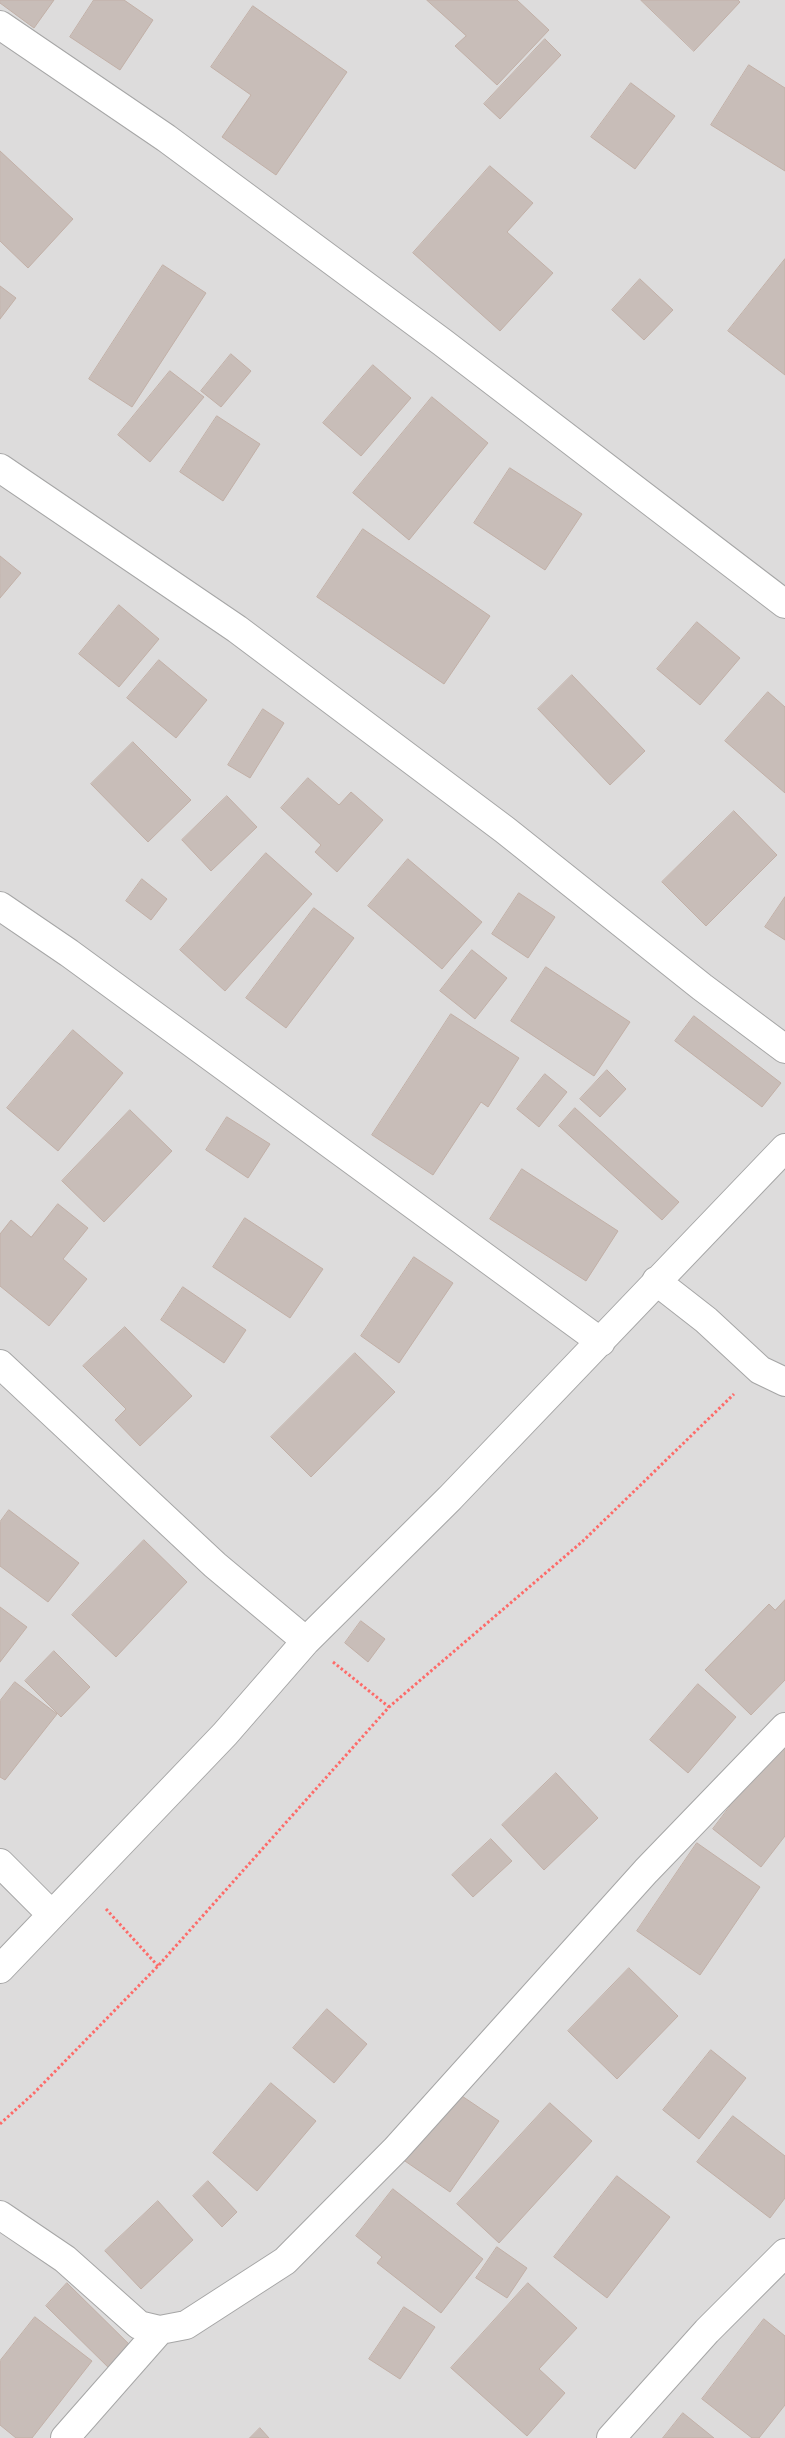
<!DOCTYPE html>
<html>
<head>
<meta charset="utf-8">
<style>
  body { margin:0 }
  canvas { display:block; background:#f0ebe5 }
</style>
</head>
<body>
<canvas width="785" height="2438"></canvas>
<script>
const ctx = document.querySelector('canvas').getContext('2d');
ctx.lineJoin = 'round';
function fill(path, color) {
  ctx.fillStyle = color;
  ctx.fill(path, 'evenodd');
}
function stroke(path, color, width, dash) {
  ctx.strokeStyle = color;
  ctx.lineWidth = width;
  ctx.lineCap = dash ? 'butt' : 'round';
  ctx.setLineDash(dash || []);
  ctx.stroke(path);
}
const residential = new Path2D(`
  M0 0H785V2438H0Z`);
const building = new Path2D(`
  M0 0H54L34 28 0 3Z
  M94 0H124L153 20 120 70 70 37Z
  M427 0H517L549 30 497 85 455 46 466 36Z
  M641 0H738L740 2 694 51Z
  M253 6 347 72 276 175 222 137 251 95 211 67Z
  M545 39 561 55 500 119 484 104Z
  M749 65 785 88V171L711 125Z
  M631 83 675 116 635 169 591 137Z
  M0 151 73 219 28 268 0 241Z
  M490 166 533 203 507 232 553 273 500 331 413 253Z
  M785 259V375L728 331Z
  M163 265 206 293 132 407 89 379Z
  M640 279 673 310 644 340 612 310Z
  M0 286 16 298 0 319Z
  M231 354 251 371 221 407 201 391Z
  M373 365 411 398 361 456 323 423Z
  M170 371 204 397 150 462 118 435Z
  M432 397 488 443 409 540 353 493Z
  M217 416 260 444 223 501 180 472Z
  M510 468 582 514 545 570 474 523Z
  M363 529 490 616 444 684 317 597Z
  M0 556 21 573 0 598Z
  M119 605 159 639 119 687 79 654Z
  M697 622 740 658 700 705 657 669Z
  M159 660 207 700 176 738 127 698Z
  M572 675 645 751 610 785 538 709Z
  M768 692 785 707V793L725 741Z
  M263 709 284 723 250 778 228 765Z
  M133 742 191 800 148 842 91 784Z
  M308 778 339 805 351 792 383 820 337 872 315 852 321 845 281 808Z
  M227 796 257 827 211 871 182 840Z
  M734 811 777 855 706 926 662 882Z
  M266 853 312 894 225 991 180 950Z
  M408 859 482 922 442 969 368 906Z
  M142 879 167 899 151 920 126 901Z
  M519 893 555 917 528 958 492 934Z
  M785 897V940L765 927Z
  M314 908 354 938 286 1028 246 998Z
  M472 950 507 978 475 1019 440 991Z
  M546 967 630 1022 594 1076 511 1021Z
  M451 1014 519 1058 488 1107 481 1102 433 1175 372 1135Z
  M694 1016 781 1083 762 1107 675 1041Z
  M73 1030 123 1073 58 1151 7 1108Z
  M607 1070 626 1089 600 1117 580 1099Z
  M545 1074 567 1092 539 1127 517 1109Z
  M575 1108 679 1202 662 1220 559 1126Z
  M130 1110 172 1151 104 1222 62 1181Z
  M227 1117 270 1144 248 1178 206 1150Z
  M522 1169 618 1231 586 1281 490 1219Z
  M58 1204 88 1228 63 1259 87 1279 49 1326 0 1286V1234L11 1220 31 1237Z
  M245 1218 323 1269 290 1318 213 1267Z
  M414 1257 453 1283 399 1363 361 1336Z
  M183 1287 246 1330 224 1363 161 1320Z
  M125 1327 192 1396 140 1446 115 1420 126 1409 83 1366Z
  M355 1353 395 1392 311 1477 271 1437Z
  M9 1510 79 1563 48 1602 0 1566V1522Z
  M144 1540 187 1582 116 1657 72 1615Z
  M785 1600V1680L751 1715 705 1670 769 1604 775 1610Z
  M0 1607 27 1627 0 1662Z
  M361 1621 385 1639 368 1662 345 1643Z
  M54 1651 90 1687 61 1717 25 1681Z
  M15 1682 57 1714 5 1780 0 1777V1701Z
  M698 1684 736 1717 688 1773 650 1740Z
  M778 1743 785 1748V1836L761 1867 713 1829Z
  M556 1773 598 1818 544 1870 502 1825Z
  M491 1839 512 1861 473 1897 452 1875Z
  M697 1843 760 1887 700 1975 637 1931Z
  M629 1968 678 2016 617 2079 568 2031Z
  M327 2009 367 2044 334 2083 293 2048Z
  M711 2050 746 2078 699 2139 663 2110Z
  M271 2083 316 2121 257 2191 213 2153Z
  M450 2088 499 2121 450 2192 402 2159Z
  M550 2103 592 2141 499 2243 457 2204Z
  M733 2116 785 2156V2198L770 2218 697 2162Z
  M617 2176 670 2217 607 2298 554 2257Z
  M208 2181 237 2212 222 2227 193 2196Z
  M393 2189 483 2259 441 2313 377 2263 382 2257 356 2236Z
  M158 2201 193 2240 141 2289 105 2251Z
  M497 2247 527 2268 507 2298 476 2278Z
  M67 2283 138 2353 116 2375 46 2306Z
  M528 2283 577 2328 539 2369 565 2393 527 2436 451 2368Z
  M404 2307 435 2327 400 2379 369 2359Z
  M35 2317 92 2361 32 2438H16L0 2425V2361Z
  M764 2319 785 2336V2405L759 2438H752L702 2399Z
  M683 2413 714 2438H663Z
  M260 2428 269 2438H250Z`);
const path = new Path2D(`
  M333 1662 389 1707
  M106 1909 158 1966
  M0 2124 34 2093 158 1966 389 1707 583 1541 734 1394`);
const street = new Path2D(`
  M0 25 166 138 442 342 785 604
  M0 468 237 629 505 830 702 987 785 1049
  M0 906 69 953 601 1342
  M656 1281 706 1320 760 1370 785 1382
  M0 1364 215 1565 306 1641
  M0 1863 51 1914
  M0 1969 225 1734 306 1641 450 1498 785 1148
  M0 2215 65 2259 139 2325 160 2330 186 2325 285 2261 396 2149 646 1871 785 1727
  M65 2438 160 2330
  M611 2438 707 2331 785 2253`);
fill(residential, '#dddcdc');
fill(building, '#c8bdb8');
stroke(building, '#c2b0a7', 1);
stroke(street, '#a6a6a6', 30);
stroke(path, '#fd6b69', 3, [2.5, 2.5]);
stroke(street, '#fff', 28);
</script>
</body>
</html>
